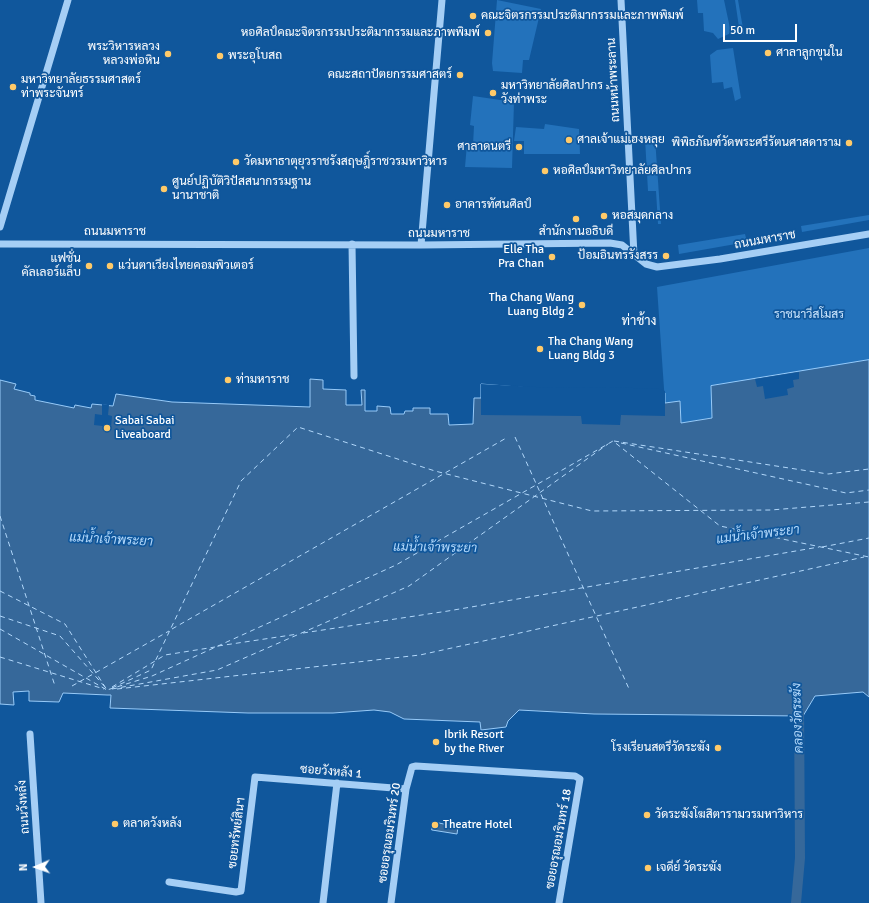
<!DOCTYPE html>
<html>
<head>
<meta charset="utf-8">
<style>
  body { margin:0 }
  #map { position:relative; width:869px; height:903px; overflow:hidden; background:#10579c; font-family:Signika,sans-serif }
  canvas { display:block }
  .north { position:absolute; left:16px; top:847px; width:40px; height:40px; -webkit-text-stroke:3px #10579c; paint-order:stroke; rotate:268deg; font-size:11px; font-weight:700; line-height:16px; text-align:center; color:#fff }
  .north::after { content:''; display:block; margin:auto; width:14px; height:18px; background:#fff; clip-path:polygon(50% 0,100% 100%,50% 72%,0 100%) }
  .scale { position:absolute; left:723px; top:24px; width:74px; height:18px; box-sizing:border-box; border:2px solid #fff; border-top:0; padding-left:5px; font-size:12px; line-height:14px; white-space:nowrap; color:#fff; -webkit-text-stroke:3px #10579c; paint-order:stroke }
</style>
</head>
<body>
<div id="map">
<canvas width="869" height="903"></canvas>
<div class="north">N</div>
<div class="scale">50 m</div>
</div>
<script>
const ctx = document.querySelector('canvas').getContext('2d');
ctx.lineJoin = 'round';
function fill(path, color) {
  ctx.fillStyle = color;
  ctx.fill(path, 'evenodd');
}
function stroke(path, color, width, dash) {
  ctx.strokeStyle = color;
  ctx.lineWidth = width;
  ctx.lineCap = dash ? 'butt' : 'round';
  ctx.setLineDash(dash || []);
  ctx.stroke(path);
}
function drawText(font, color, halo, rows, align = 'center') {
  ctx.font = font + ' Signika,Sarabun,sans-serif';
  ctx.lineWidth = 3.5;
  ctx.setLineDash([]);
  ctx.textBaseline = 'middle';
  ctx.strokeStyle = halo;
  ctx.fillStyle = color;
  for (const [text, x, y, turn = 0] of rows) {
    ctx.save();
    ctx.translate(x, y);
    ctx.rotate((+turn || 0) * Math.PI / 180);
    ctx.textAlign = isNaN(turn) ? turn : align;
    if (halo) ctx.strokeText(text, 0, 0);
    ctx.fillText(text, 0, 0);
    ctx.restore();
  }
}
const green = new Path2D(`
  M497 0 541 9 529 60H523L522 73 493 71 492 63Z
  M697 0H724L731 33 718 39 713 33 704 31 703 13H698Z
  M735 0H738L744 34H740Z
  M733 48 741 98 735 101 732 87 724 89 723 82 712 83 710 55 717 50Z
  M473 96 514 102 512 168 465 167 467 144 473 145 474 126 470 125Z
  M545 124 579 129 580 154H524V141H514L516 127 544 129Z
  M655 138 661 224H658L656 191H648L645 139Z
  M869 215V220L802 232 801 226Z
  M745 234 747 242 679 254 678 245Z
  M869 248V361L711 386 712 418 681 423 665 403 657 287Z`);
const water = new Path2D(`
  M869 360V697L863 692 815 696 803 716 594 714 519 710 508 721 506 727 481 730 480 722 404 719 390 712 374 710 333 713H248L110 708 111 695H107L63 693 59 702 29 701V691L13 692 14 705 0 704V380L16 384 14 389 30 393V395L35 396V400L74 408 75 405 91 408 92 404 113 406 116 394 172 402 310 407V379L323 380V389L346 390V405H362L361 390H365V411H377V406L390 407 391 414H404L405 411H413V408H430V414H448L449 425 473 424 474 398H481V384L554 390 665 393V403L680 401 681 423 712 418 711 386Z
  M434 822 458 827 457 834 432 830Z`);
const pier = new Path2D(`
  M799 372V379L793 380 794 387 787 389 788 395 765 399 763 386 757 387 755 379Z
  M481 384 554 388 608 387 659 389 665 391V416L621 415 620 425 582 424 581 416 481 415Z
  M102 404 109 405 108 415 112 416 111 427 94 425 95 414 102 415Z`);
const canal = new Path2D(`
  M796 903 800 858 799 703`);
const ferry = new Path2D(`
  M515 437 630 691
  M614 441 828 474 869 469
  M621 443 846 493 869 490
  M0 516 55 686
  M822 547 869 538
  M0 591 65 624 107 690 152 676 396 565 613 441 720 526 869 557
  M0 616 60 636 105 687
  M0 629 107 690
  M172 629 508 437
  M303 633 448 611 819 547
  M218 646 298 634
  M0 657 104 689
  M72 686 169 631
  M112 687 165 655 215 647
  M112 688 151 670 241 481 298 427 435 471 592 511 771 510 869 502
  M112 689 217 670 409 586 608 444
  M117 689 420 655 864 557`);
const minor = new Path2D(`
  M621 0 634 255
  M0 227 68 0
  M0 244 421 245 610 243 622 245 646 264 657 267 720 259 869 234
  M352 244 354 376
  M421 245 442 0
  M30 734 41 903
  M169 882 236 892 241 891 255 777 406 789
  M323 903 337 783
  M391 903 406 789 412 767 416 766 575 776 580 779 559 903`);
const markers = [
  [473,16,4,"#ffca69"],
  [488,33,4,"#ffca69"],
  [768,53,4,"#ffca69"],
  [168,54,4,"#ffca69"],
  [220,56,4,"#ffca69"],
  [460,75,4,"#ffca69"],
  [13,87,4,"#ffca69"],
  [493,93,4,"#ffca69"],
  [569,140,4,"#ffca69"],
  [849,143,4,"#ffca69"],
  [519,147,4,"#ffca69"],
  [236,162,4,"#ffca69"],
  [545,171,4,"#ffca69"],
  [164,189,4,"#ffca69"],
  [447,205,4,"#ffca69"],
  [604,216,4,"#ffca69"],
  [576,219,4,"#ffca69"],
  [666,256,4,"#ffca69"],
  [552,257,4,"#ffca69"],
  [89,266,4,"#ffca69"],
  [110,266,4,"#ffca69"],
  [582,305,4,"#ffca69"],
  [540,349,4,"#ffca69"],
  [228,380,4,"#ffca69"],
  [107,428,4,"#ffca69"],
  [436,742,4,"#ffca69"],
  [718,748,4,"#ffca69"],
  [647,815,4,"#ffca69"],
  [115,824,4,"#ffca69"],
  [435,825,4,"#ffca69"],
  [648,868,4,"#ffca69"]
];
const poiNames = [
  ["คณะจิตรกรรมประติมากรรมและภาพพิมพ์",481,16],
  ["หอศิลป์คณะจิตรกรรมประติมากรรมและภาพพิมพ์",480,33,"right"],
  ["พระวิหารหลวง",160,47,"right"],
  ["หลวงพ่อหิน",160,61,"right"],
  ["ศาลาลูกขุนใน",776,53],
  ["พระอุโบสถ",228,56],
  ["คณะสถาปัตยกรรมศาสตร์",452,75,"right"],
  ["มหาวิทยาลัยธรรมศาสตร์",21,80],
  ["ท่าพระจันทร์",21,94],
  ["มหาวิทยาลัยศิลปากร",501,86],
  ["วังท่าพระ",501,100],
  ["ศาลเจ้าแม่เฮงหลุย",577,140],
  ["พิพิธภัณฑ์วัดพระศรีรัตนศาสดาราม",841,143,"right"],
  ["ศาลาดนตรี",511,147,"right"],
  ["วัดมหาธาตุยุวราชรังสฤษฎิ์ราชวรมหาวิหาร",244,162],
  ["หอศิลป์มหาวิทยาลัยศิลปากร",553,171],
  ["ศูนย์ปฏิบัติวิปัสสนากรรมฐาน",172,182],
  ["นานาชาติ",172,196],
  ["อาคารทัศนศิลป์",455,205],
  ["หอสมุดกลาง",612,216],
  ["สำนักงานอธิบดี",576,232,"center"],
  ["Elle Tha",544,250,"right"],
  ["Pra Chan",544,264,"right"],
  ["ป้อมอินทรรังสรร",658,256,"right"],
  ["แฟชั่น",81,259,"right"],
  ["คัลเลอร์แล็บ",81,273,"right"],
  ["แว่นตาเวียงไทยคอมพิวเตอร์",118,266],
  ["Tha Chang Wang",574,298,"right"],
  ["Luang Bldg 2",574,312,"right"],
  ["Tha Chang Wang",548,342],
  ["Luang Bldg 3",548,356],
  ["ท่ามหาราช",236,380],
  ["Sabai Sabai",115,421],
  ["Liveaboard",115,435],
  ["Ibrik Resort",444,735],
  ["by the River",444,749],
  ["โรงเรียนสตรีวัดระฆัง",710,748,"right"],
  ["วัดระฆังโฆสิตารามวรมหาวิหาร",655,815],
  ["ตลาดวังหลัง",123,824],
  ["Theatre Hotel",443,825],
  ["เจดีย์ วัดระฆัง",656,868]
];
const streetNames = [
  ["ถนนหน้าพระลาน",614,80,-93],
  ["ถนนมหาราช",115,232],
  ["ถนนมหาราช",439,234],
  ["ถนนมหาราช",765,240,-10],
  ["ซอยวังหลัง 1",331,772,5],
  ["ถนนวังหลัง",24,807,-94],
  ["ซอยทรัพย์สินฯ",237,833,-83],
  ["ซอยอรุณอมรินทร์ 20",390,833,-82],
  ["ซอยอรุณอมรินทร์ 18",559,839,-80]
];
const parkNames = [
  ["ราชนาวีสโมสร",809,315]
];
const neighbourhoodNames = [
  ["ท่าช้าง",639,322]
];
const waterNames = [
  ["แม่น้ำเจ้าพระยา",758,535,-7],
  ["แม่น้ำเจ้าพระยา",111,540,3],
  ["แม่น้ำเจ้าพระยา",435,548,1],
  ["คลองวัดระฆัง",798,718,-92]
];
fill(green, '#2372bb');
fill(water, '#36689a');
stroke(water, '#97caf8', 1);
fill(pier, '#10579c');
stroke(canal, '#36689a', 10);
stroke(ferry, '#b2d8fb', 1, [5, 4]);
stroke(minor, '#a5cef5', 7);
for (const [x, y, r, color] of markers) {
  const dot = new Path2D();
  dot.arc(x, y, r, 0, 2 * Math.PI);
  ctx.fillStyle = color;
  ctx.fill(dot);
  stroke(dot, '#10579c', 1.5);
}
drawText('12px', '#fff', '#10579c', poiNames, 'left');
drawText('12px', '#fff', '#10579c', streetNames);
drawText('12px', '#cee7fe', '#10579c', parkNames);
drawText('13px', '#fff', '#10579c', neighbourhoodNames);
drawText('italic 13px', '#b2d8fb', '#10579c', waterNames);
</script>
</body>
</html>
